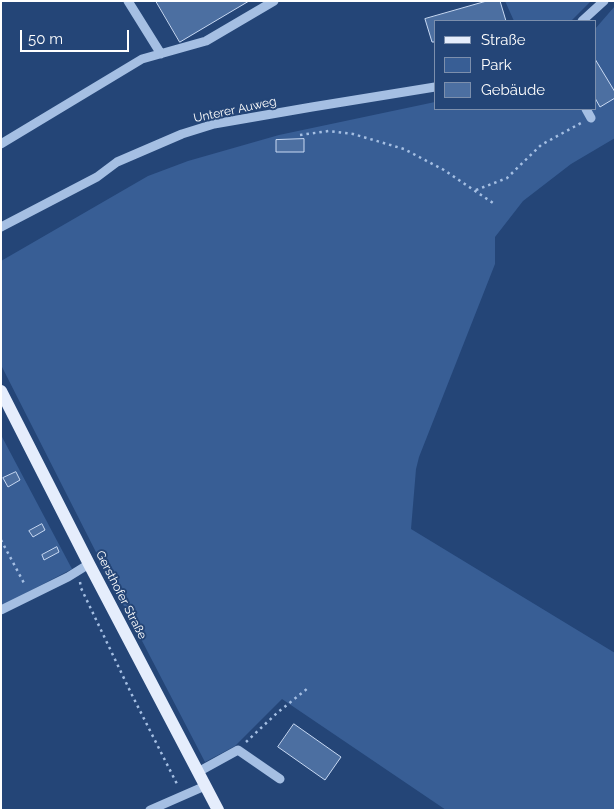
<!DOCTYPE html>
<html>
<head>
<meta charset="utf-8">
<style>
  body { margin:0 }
  #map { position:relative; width:616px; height:811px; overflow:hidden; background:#244577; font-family:Raleway,sans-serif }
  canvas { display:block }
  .frame { position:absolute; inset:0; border:2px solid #fff; pointer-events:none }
  .legend { position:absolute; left:434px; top:20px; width:162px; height:90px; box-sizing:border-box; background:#244577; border:1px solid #7c8fad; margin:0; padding:6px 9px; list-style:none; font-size:15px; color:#fff }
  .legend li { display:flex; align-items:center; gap:10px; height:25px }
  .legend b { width:25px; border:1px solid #7c8fad }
  .scale { position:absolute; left:20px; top:30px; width:109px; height:22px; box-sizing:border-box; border:2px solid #fff; border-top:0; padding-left:6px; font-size:15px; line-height:18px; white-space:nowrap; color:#fff; -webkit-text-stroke:4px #244577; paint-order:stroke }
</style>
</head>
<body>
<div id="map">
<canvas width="616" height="811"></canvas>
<div class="frame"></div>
<ul class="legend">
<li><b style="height:6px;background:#e5edfc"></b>Straße</li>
<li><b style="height:14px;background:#385e95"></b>Park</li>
<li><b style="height:14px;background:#4c6fa1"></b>Gebäude</li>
</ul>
<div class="scale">50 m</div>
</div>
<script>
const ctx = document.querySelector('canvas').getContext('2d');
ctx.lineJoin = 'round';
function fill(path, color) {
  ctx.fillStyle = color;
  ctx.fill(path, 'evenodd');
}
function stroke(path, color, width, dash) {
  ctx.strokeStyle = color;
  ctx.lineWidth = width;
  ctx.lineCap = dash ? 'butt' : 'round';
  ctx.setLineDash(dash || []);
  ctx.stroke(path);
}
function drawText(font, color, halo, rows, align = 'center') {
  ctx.font = font + ' Raleway,sans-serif';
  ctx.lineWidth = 4;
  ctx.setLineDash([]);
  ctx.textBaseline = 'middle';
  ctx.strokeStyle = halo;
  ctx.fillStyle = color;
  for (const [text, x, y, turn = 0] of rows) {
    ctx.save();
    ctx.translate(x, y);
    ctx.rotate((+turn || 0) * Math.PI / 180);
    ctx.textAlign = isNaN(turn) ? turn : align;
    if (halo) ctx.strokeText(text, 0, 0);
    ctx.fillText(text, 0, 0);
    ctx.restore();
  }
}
const green = new Path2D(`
  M505 1H591L571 21H514Z
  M615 6V138L571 164 523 201 495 237V264L419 457 416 469 411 529 615 653V810H446L282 699 235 746 205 762 100 560 1 365V261L148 176 188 161 279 135 435 102V109H595V29Z
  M1 435 72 569 1 606Z`);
const building = new Path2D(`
  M156 1H249L180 42Z
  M487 1H500L506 21H435V42H432L425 19Z
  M595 59 615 92V98L600 107 595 98Z
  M304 139V152H276V140Z
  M16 472 20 480 8 487 3 478Z
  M42 524 45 530 33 537 29 531Z
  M57 547 59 552 44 560 42 555Z
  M294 724 341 757 325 780 278 747Z`);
const path = new Path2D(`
  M300 135 329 131 353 134 404 149 444 170 496 205
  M476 190 507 178 541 145 581 123
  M1 540 25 585
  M80 582 81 588 131 693 178 786
  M246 742 277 713 308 688`);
const minor = new Path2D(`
  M128 1 161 54
  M582 21 604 1
  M586 109 591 118
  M1 144 142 59 206 41 274 1
  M1 227 97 177 117 162 182 134 214 124 312 107 435 87
  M1 610 68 577 89 564
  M198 772 238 750 280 779
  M150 810 205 786`);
const major = new Path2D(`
  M1 391 89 564 218 810`);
const streetNames = [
  ["Unterer Auweg",235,110,-12],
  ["Gersthofer Straße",121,595,63]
];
fill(green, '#385e95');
fill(building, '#4c6fa1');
stroke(building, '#c8d9f3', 1);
stroke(path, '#a5bfe3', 2.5, [2.5, 4]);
stroke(minor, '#a5bfe3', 9);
stroke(major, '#e5edfc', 12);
drawText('12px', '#fff', '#244577', streetNames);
</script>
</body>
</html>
